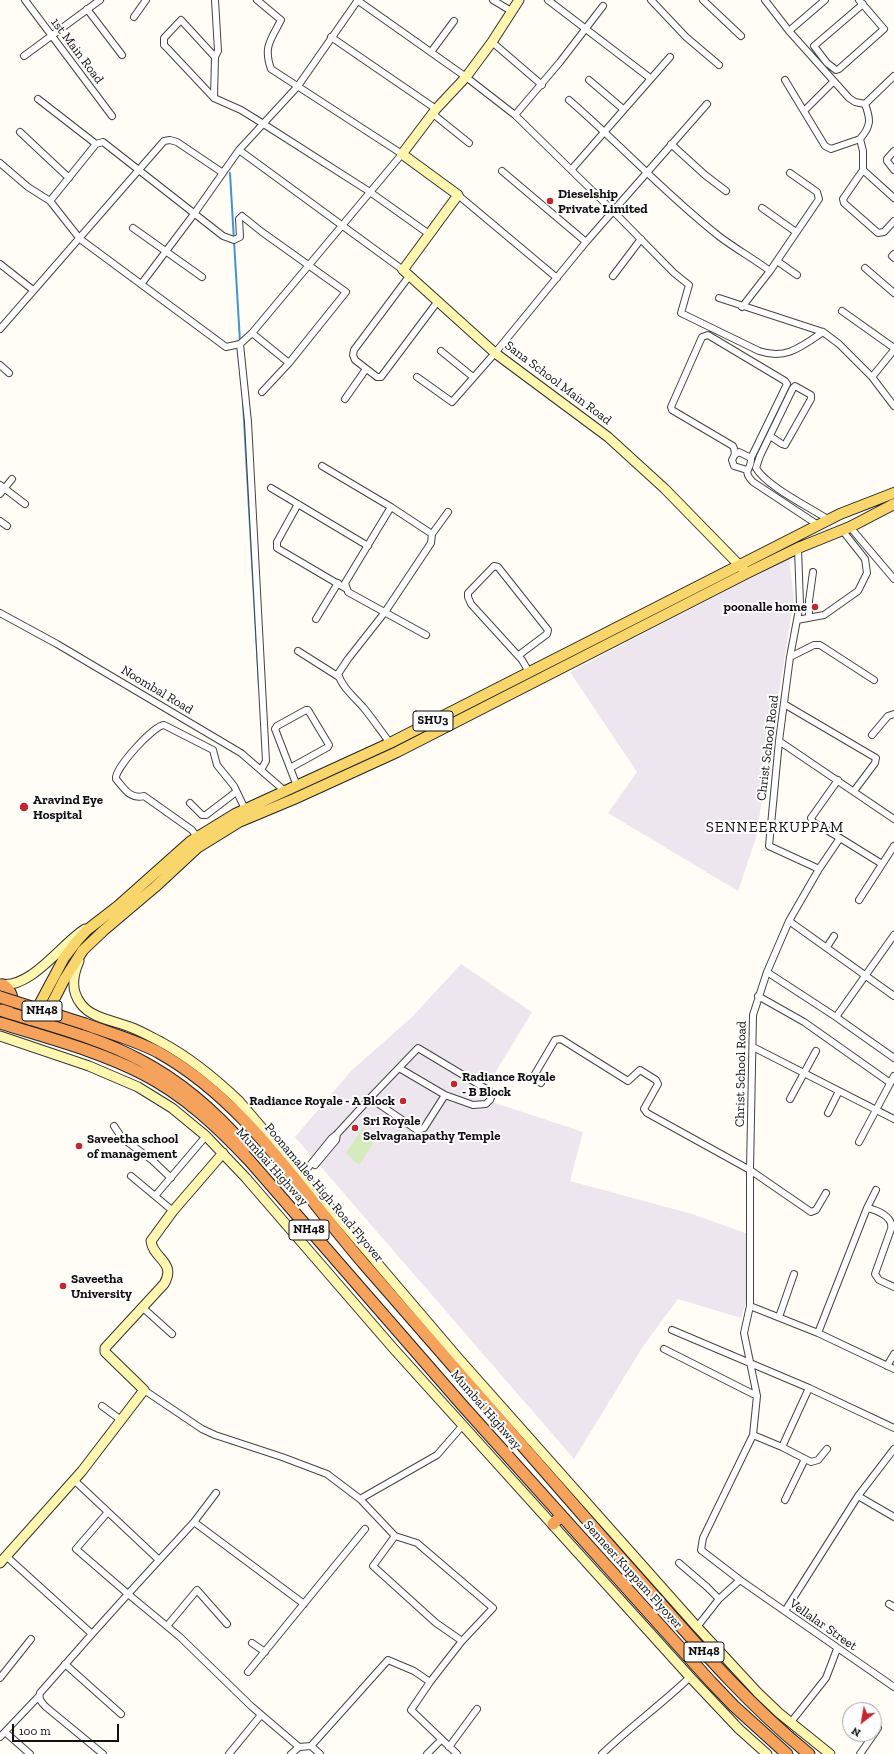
<!DOCTYPE html>
<html>
<head>
<meta charset="utf-8">
<style>
  body { margin:0 }
  #map { position:relative; width:894px; height:1754px; overflow:hidden; background:#fffdf5; font-family:"Zilla Slab",serif }
  canvas { display:block }
  .north { position:absolute; left:842px; top:1702px; width:40px; height:40px; box-sizing:border-box; background:#fff; border:1px solid #a0a0a0; border-radius:50%; rotate:211deg; font-size:11px; font-weight:700; line-height:16px; text-align:center; color:#111 }
  .north::after { content:''; display:block; margin:auto; width:14px; height:18px; background:#c4262e; clip-path:polygon(50% 0,100% 100%,50% 72%,0 100%) }
  .scale { position:absolute; left:12px; top:1724px; width:107px; height:18px; box-sizing:border-box; border:2px solid #111; border-top:0; padding-left:5px; font-size:12px; line-height:14px; white-space:nowrap; color:#111; -webkit-text-stroke:3px #fff; paint-order:stroke }
</style>
</head>
<body>
<div id="map">
<canvas width="894" height="1754"></canvas>
<div class="north">N</div>
<div class="scale">100 m</div>
</div>
<script>
const ctx = document.querySelector('canvas').getContext('2d');
ctx.lineJoin = 'round';
function fill(path, color) {
  ctx.fillStyle = color;
  ctx.fill(path, 'evenodd');
}
function stroke(path, color, width, dash) {
  ctx.strokeStyle = color;
  ctx.lineWidth = width;
  ctx.lineCap = dash ? 'butt' : 'round';
  ctx.setLineDash(dash || []);
  ctx.stroke(path);
}
function drawText(font, color, halo, rows, align = 'center') {
  ctx.font = font + ' "Zilla Slab",serif';
  ctx.lineWidth = 4;
  ctx.setLineDash([]);
  ctx.textBaseline = 'middle';
  ctx.strokeStyle = halo;
  ctx.fillStyle = color;
  for (const [text, x, y, turn = 0] of rows) {
    ctx.save();
    ctx.translate(x, y);
    ctx.rotate((+turn || 0) * Math.PI / 180);
    ctx.textAlign = isNaN(turn) ? turn : align;
    if (halo) ctx.strokeText(text, 0, 0);
    ctx.fillText(text, 0, 0);
    ctx.restore();
  }
}
const industrial = new Path2D(`
  M789 558 794 598 756 838 738 891 608 813 637 772 570 672Z
  M461 964 532 1012 480 1098 583 1132 570 1181 692 1214 754 1236 753 1279 741 1318 678 1299 642 1348 574 1459 295 1137 351 1071 412 1017Z`);
const green = new Path2D(`
  M363 1127 377 1137 359 1165 346 1153Z`);
const stream = new Path2D(`
  M230 173 240 342
  M243 402 259 687`);
const street = new Path2D(`
  M25 0 112 116
  M357 0 466 77 515 115 613 211 674 273 689 285 681 313 759 351C786 360 801 347 823 332
  M493 0 511 11
  M548 0 650 78
  M651 0 686 37 719 65
  M703 0 741 36
  M765 0 789 31 825 0
  M859 0 884 29 839 69 836 70 827 63 814 46 863 4
  M87 9 122 55
  M134 17 146 0
  M789 31 849 98 855 102 865 104
  M331 37 436 109
  M492 42 542 85
  M431 52 454 21
  M24 56 100 0
  M215 57 181 20 164 38V45L168 49 214 98 241 110 262 123 370 192 429 234
  M894 76 865 104C871 120 871 126 860 139L863 151V170L843 199 844 203 878 233 884 232 894 221
  M589 80 623 109
  M785 80 825 146 831 149 860 139
  M214 98 215 57 218 51 215 0
  M38 99 96 144
  M569 100C620 144 666 195 720 237 736 249 754 259 770 271
  M805 110 834 81
  M433 114 469 143
  M515 115 560 62 603 6
  M20 132 69 178
  M671 144 705 175 726 191
  M239 150 403 270
  M894 151 887 159V161L894 170
  M0 163 28 187 50 201 80 239 226 347 240 344 252 333 402 154 271 69C263 46 271 40 281 20L257 0
  M571 170 670 57
  M863 170 894 198
  M502 171 586 242
  M458 195 557 278
  M50 201 96 144 103 142 223 236 234 240 240 237 239 219 242 216 262 232 346 292 289 363 252 333
  M762 208 796 232
  M133 228 202 277
  M894 254 892 256 894 258
  M777 261 797 275
  M0 264 33 290
  M865 268 894 293
  M410 275 354 350 353 355 355 360 377 377H381L438 301
  M613 276 641 239
  M142 283 194 214 239 150 298 86 358 0
  M719 298 823 332 839 344 872 377 894 406
  M742 307 770 271 819 199 817 192 790 173
  M842 311 894 348
  M0 329 164 141 170 140 177 142 223 173
  M240 344 248 422 266 761 261 770
  M441 351 473 377
  M0 365 9 373
  M417 377 452 402 495 353 586 242 707 104
  M872 377 894 350
  M262 392 289 363
  M345 399 366 369
  M770 436 782 444 785 445 811 399V395L795 386 793 388 760 456 756 468C766 486 811 508 829 520
  M736 454 739 452 751 458
  M322 466 391 507 432 534 448 512
  M747 470 734 466 732 460C735 455 736 452 733 446L672 410 671 407 702 337 708 335 785 381 787 384 751 458C752 471 741 469 753 482L818 525
  M0 485 25 504
  M271 488 368 546
  M0 494 12 479
  M298 504 277 542V548L345 588
  M391 507 345 583 348 592 426 635
  M0 521 7 526
  M850 527 894 579
  M798 548 800 604 790 657 779 741 769 846 819 869 789 921 767 972 753 1015 750 1170V1306L744 1333 757 1396 753 1435 703 1538 701 1550 740 1580 894 1687
  M0 613 57 644 241 753 286 792
  M809 618V601L813 572
  M316 619 338 583
  M797 620 824 615 858 591 867 573 865 559 842 530
  M298 651 339 677
  M519 655 547 634 548 630 498 567 494 566 468 593V597L471 604 522 660 529 672
  M790 657 814 645H820L874 680
  M784 704 876 758 875 763 854 791
  M872 735 888 716 894 714
  M779 741 894 819
  M390 743C381 731 372 718 363 707 354 697 342 687 338 674L348 659 385 612 431 543 432 534
  M290 768 328 747 329 745 308 710H306L277 726 275 729 297 786
  M838 780 811 818 813 822 840 838
  M190 803 202 815H206L236 792
  M197 837 192 830 144 796C130 800 124 788 116 779 114 769 153 726 164 725L213 750 217 765 234 786 245 809
  M819 869 840 838 882 864
  M859 900 894 846
  M789 921 894 996
  M827 947 834 936
  M767 972 836 1017 894 1058
  M758 996 804 1022 889 1082
  M836 1017 894 935
  M753 1047 894 1119
  M541 1083 536 1080 535 1074 555 1040 561 1039 628 1081 640 1070 656 1080 658 1084 644 1109 647 1113 750 1170 811 1212 816 1210 826 1193
  M370 1098 418 1048 493 1093 490 1100 486 1104 473 1105 445 1095 399 1068
  M790 1099 816 1051
  M828 1113 839 1091
  M114 1126 122 1138 152 1160 171 1178
  M859 1142 894 1076
  M315 1165 336 1140 337 1134
  M302 1175 332 1138 337 1134 370 1098 417 1130 424 1128 445 1095
  M131 1176 173 1211
  M155 1196 206 1136
  M867 1208 876 1190
  M750 1306 818 1333 894 1369
  M142 1307 172 1334
  M779 1317 794 1274
  M672 1330 809 1388 894 1428
  M818 1333 867 1208C877 1210 894 1217 891 1229L875 1274 879 1280 894 1287
  M664 1349 757 1396
  M887 1366 894 1354
  M144 1390 202 1429 215 1435 282 1457 327 1474 360 1499
  M102 1406 121 1420
  M753 1435 782 1447 811 1462 818 1460 827 1449
  M782 1447 809 1388
  M74 1480 159 1560
  M858 1496 894 1517
  M785 1500 805 1459
  M108 1512 76 1549 128 1594 194 1522 216 1493
  M194 1522 304 1604
  M395 1536 417 1543 493 1608 462 1641
  M6 1556 92 1634 40 1693C38 1699 42 1703 46 1707L103 1754
  M679 1563 707 1587 719 1599
  M889 1604 894 1607
  M785 1611 858 1496 894 1449
  M167 1626 197 1590 227 1624
  M697 1627 719 1599 740 1580
  M92 1634 128 1594 180 1637 251 1706 299 1747
  M252 1643 265 1652
  M65 1664 121 1714
  M248 1672 365 1529
  M0 1678 31 1639
  M791 1722 826 1678 837 1649
  M5 1732 30 1754
  M874 1734 878 1728
  M0 1737 39 1696
  M449 1747 477 1709
  M229 1754 261 1715
  M291 1754 299 1747 311 1746
  M320 1754 311 1746 388 1660 414 1671 430 1682
  M427 1754 441 1740
  M457 1754 411 1710 430 1682 462 1641 436 1623 373 1566 395 1536 360 1499 437 1455 463 1425
  M602 1754C630 1727 662 1704 690 1677
  M860 1754 874 1734`);
const secondary = new Path2D(`
  M519 0 492 42 466 77 436 109 402 154 458 195 403 270 495 353 608 437 665 489 744 570
  M79 961C73 975 70 990 81 1004 91 1018 115 1021 130 1027 141 1031 151 1037 161 1042 189 1057 216 1079 239 1101L459 1359 697 1627 758 1693 779 1713 830 1754
  M0 984C30 990 61 944 85 929
  M0 1036 89 1066 138 1087 172 1108 206 1136 246 1178 393 1348 690 1677 739 1729 767 1754
  M0 1563 82 1471 144 1390 105 1352V1348L164 1284C177 1262 153 1259 151 1241L173 1211 223 1153`);
const primary = new Path2D(`
  M31 1020 64 958 77 941 87 930 118 906 191 841 235 814 390 743 840 514 894 493
  M42 1023 64 980 83 950 103 931 155 887 197 848 239 822 294 799 397 752 747 573 798 548 850 527 894 504`);
const highway = new Path2D(`
  M3 985C11 991 16 1000 7 1006
  M0 1010C47 1025 97 1037 140 1060 182 1082 216 1112 246 1147
  M0 1023C48 1038 99 1051 143 1074 184 1095 218 1127 249 1160L463 1406 711 1682 734 1706 787 1754
  M85 1024C109 1033 135 1040 158 1052 246 1101 300 1190 364 1264 453 1366 542 1469 632 1571 688 1634 743 1701 809 1754
  M553 1524 561 1516`);
const highwayBridge = new Path2D(`
  M0 997 85 1024`);
const markers = [
  [550,201,4,"#c4262e"],
  [815,607,4,"#c4262e"],
  [24,807,5,"#c4262e"],
  [454,1084,4,"#c4262e"],
  [403,1101,4,"#c4262e"],
  [355,1128,4,"#c4262e"],
  [79,1146,4,"#c4262e"],
  [63,1286,4,"#c4262e"]
];
const shields = [
  [433,721,40],
  [42,1011,40],
  [309,1230,40],
  [704,1652,40]
];
const shieldNames = [
  ["SHU3",433,721],
  ["NH48",42,1011],
  ["NH48",309,1230],
  ["NH48",704,1652]
];
const streetNames = [
  ["1st Main Road",77,51,53],
  ["Sana School Main Road",558,383,37],
  ["Noombal Road",157,690,31],
  ["Christ School Road",768,748,-83],
  ["Christ School Road",741,1074,-89],
  ["Mumbai Highway",272,1167,48],
  ["Poonamallee High Road Flyover",324,1193,50],
  ["Mumbai Highway",486,1410,49],
  ["Senneer Kuppam Flyover",633,1575,48],
  ["Vellalar Street",823,1625,35]
];
const poiNames = [
  ["Dieselship",558,194],
  ["Private Limited",558,209],
  ["poonalle home",807,607,"right"],
  ["Aravind Eye",33,800],
  ["Hospital",33,815],
  ["Radiance Royale",462,1077],
  ["- B Block",462,1092],
  ["Radiance Royale - A Block",395,1101,"right"],
  ["Sri Royale",363,1121],
  ["Selvaganapathy Temple",363,1136],
  ["Saveetha school",87,1139],
  ["of management",87,1154],
  ["Saveetha",71,1279],
  ["University",71,1294]
];
const quarterNames = [
  ["SENNEERKUPPAM",775,828]
];
fill(industrial, '#eee6ef');
fill(green, '#d5ebbd');
stroke(stream, '#3f96cf', 2);
stroke(street, '#444', 8);
stroke(secondary, '#333', 11);
stroke(primary, '#222', 12);
stroke(highway, '#222', 13);
stroke(street, '#fff', 6);
stroke(secondary, '#fff6b0', 9);
stroke(primary, '#f9d66b', 10);
stroke(highway, '#f5a25d', 11);
stroke(highwayBridge, '#222', 13, []);
stroke(highwayBridge, '#f5a25d', 11);
for (const [x, y, r, color] of markers) {
  const dot = new Path2D();
  dot.arc(x, y, r, 0, 2 * Math.PI);
  ctx.fillStyle = color;
  ctx.fill(dot);
  stroke(dot, '#fff', 1.5);
}
for (const [x, y, w] of shields) {
  const box = new Path2D();
  box.roundRect(x - w / 2, y - 10, w, 20, 3);
  ctx.fillStyle = '#fff';
  ctx.fill(box);
  stroke(box, '#111', 1);
}
drawText('bold 12px', '#111', null, shieldNames);
drawText('13px', '#111', '#fff', streetNames);
drawText('bold 13px', '#111', '#fff', poiNames, 'left');
ctx.letterSpacing = '1px';
drawText('15px', '#111', '#fff', quarterNames);
ctx.letterSpacing = '0px';
</script>
</body>
</html>
